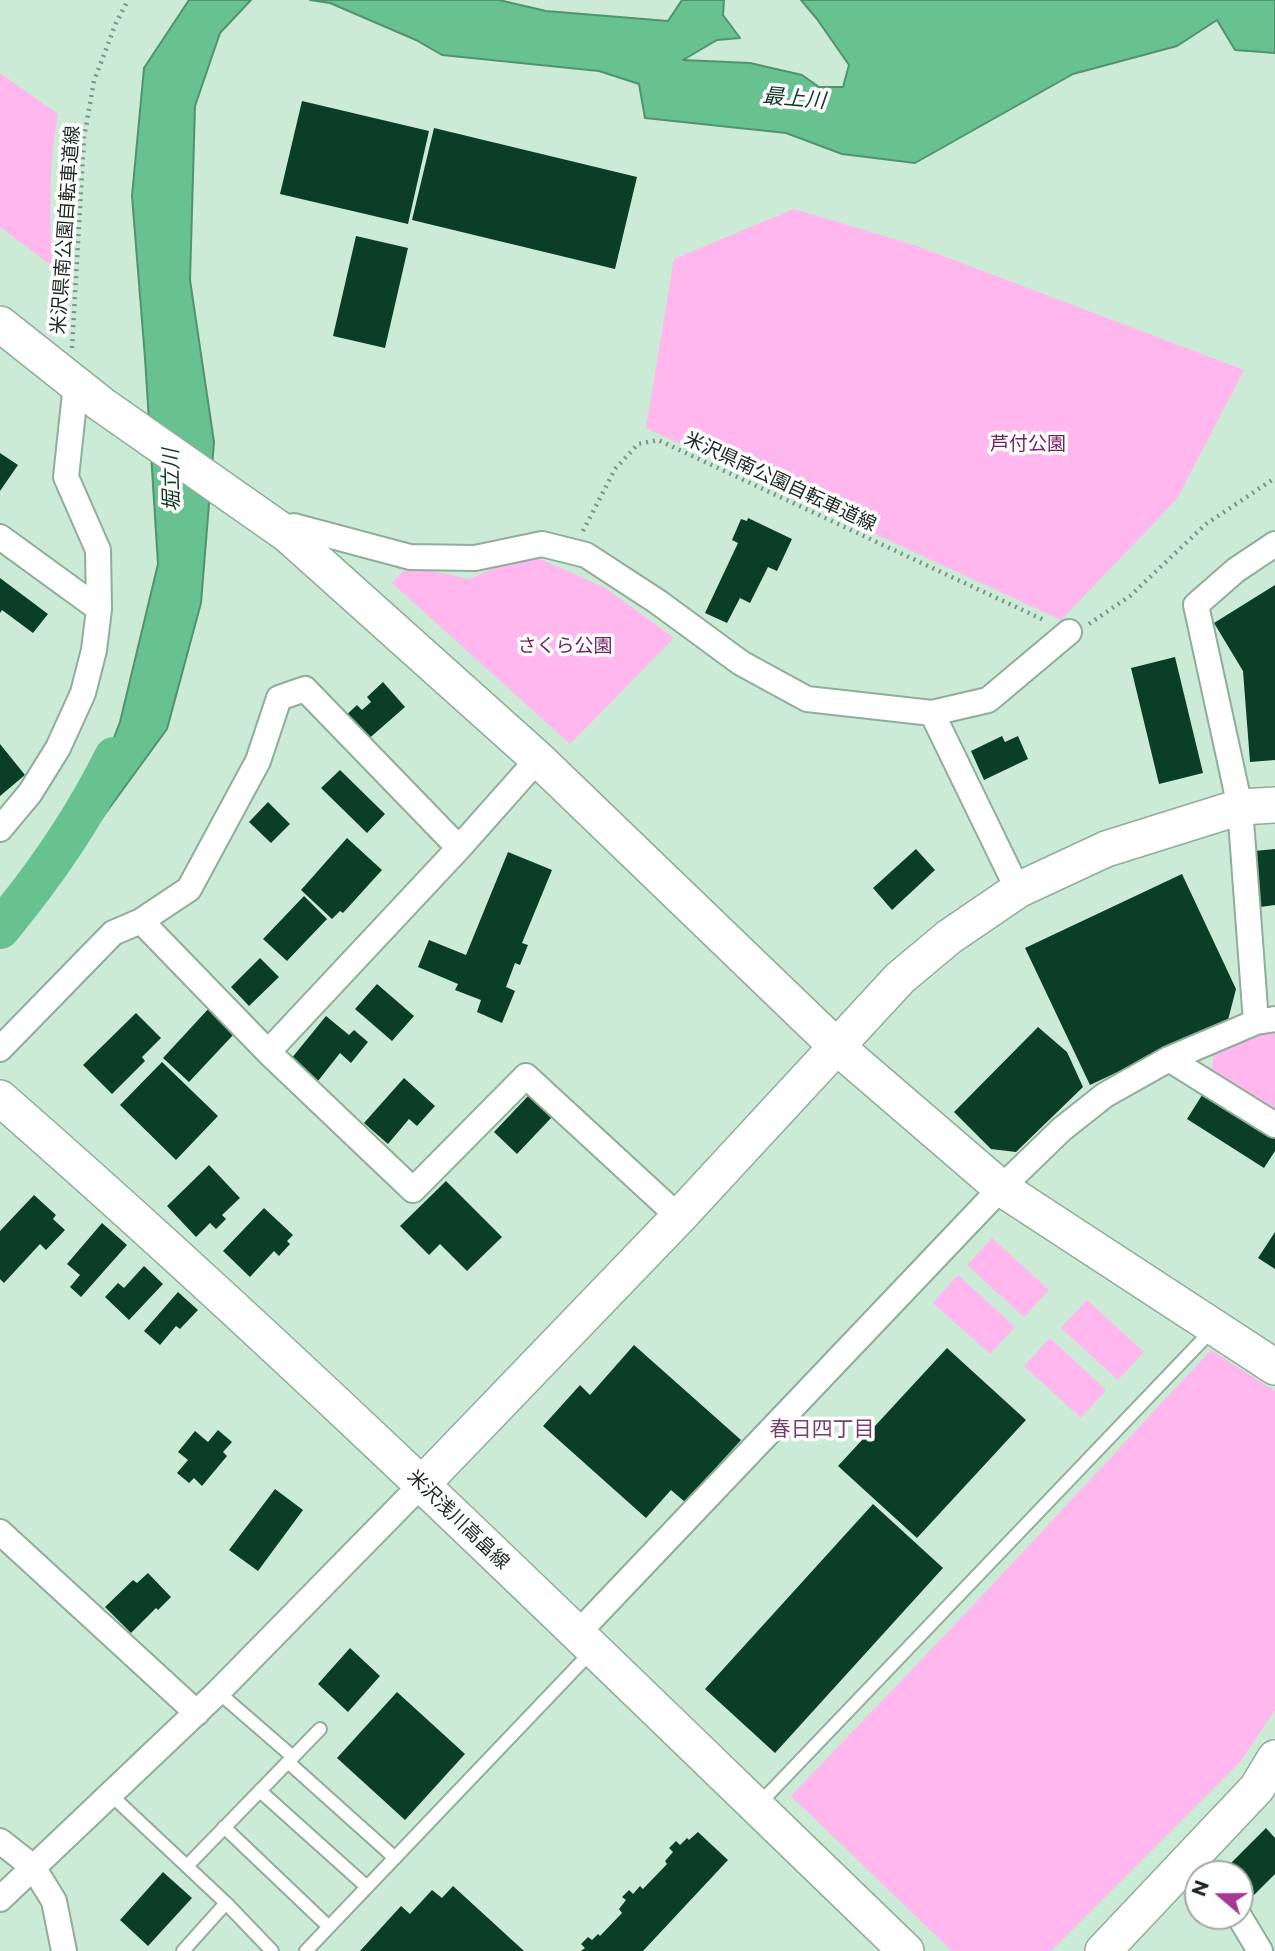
<!DOCTYPE html>
<html>
<head>
<meta charset="utf-8">
<style>
  body { margin:0 }
  #map { position:relative; width:1275px; height:1951px; overflow:hidden; background:#cbebd7; font-family:Montserrat,sans-serif }
  canvas { display:block }
  .north { position:absolute; left:1184px; top:1860px; width:70px; height:70px; box-sizing:border-box; background:#fff; border:2px solid #a4a9a6; border-radius:50%; rotate:290deg; font-size:19px; font-weight:700; line-height:28px; text-align:center; color:#1b2720 }
  .north::after { content:''; display:block; margin:auto; width:24px; height:32px; background:#a83894; clip-path:polygon(50% 0,100% 100%,50% 72%,0 100%) }
</style>
</head>
<body>
<div id="map">
<canvas width="1275" height="1951"></canvas>
<div class="north">N</div>
</div>
<script>
const ctx = document.querySelector('canvas').getContext('2d');
ctx.lineJoin = 'round';
function fill(path, color) {
  ctx.fillStyle = color;
  ctx.fill(path, 'evenodd');
}
function stroke(path, color, width, dash) {
  ctx.strokeStyle = color;
  ctx.lineWidth = width;
  ctx.lineCap = dash ? 'butt' : 'round';
  ctx.setLineDash(dash || []);
  ctx.stroke(path);
}
function drawText(font, color, halo, rows, align = 'center') {
  ctx.font = font + ' Montserrat,"Noto Sans JP",sans-serif';
  ctx.lineWidth = 7;
  ctx.setLineDash([]);
  ctx.textBaseline = 'middle';
  ctx.strokeStyle = halo;
  ctx.fillStyle = color;
  for (const [text, x, y, turn = 0] of rows) {
    ctx.save();
    ctx.translate(x, y);
    ctx.rotate((+turn || 0) * Math.PI / 180);
    ctx.textAlign = isNaN(turn) ? turn : align;
    if (halo) ctx.strokeText(text, 0, 0);
    ctx.fillText(text, 0, 0);
    ctx.restore();
  }
}
const green = new Path2D(`
  M0 73 58 114C48 165 50 215 52 266L0 227Z
  M794 209 917 246 1244 370 1177 499 1061 620 646 428 674 259Z
  M540 559 604 587 674 638 570 744 392 583 408 566 469 579 504 564Z
  M1275 1031V1117L1211 1079 1214 1049 1259 1033Z
  M992 1238 1049 1290 1024 1317 967 1265Z
  M958 1275 1015 1327 990 1354 933 1303Z
  M1087 1300 1144 1352 1118 1380 1061 1328Z
  M1050 1338 1106 1390 1081 1418 1024 1366Z
  M1211 1350 1275 1391V1710L1240 1762 1051 1951H952L791 1796 966 1613Z`);
const water = new Path2D(`
  M189 0H251L220 33 195 106 190 280 214 442 201 603 167 729 62 873 120 722 158 564 145 358 132 196 144 68Z
  M310 0H499L546 11 668 21 682 0H724L723 15 740 38 717 40 683 60 750 63 802 75 819 87H843L849 65 817 19 801 0H1275V53L1235 50 1217 20 1177 46 1073 74 915 163 842 154 786 133 645 118 639 84 599 71 442 55 416 40 330 3Z`);
const river = new Path2D(`
  M0 929C44 876 84 818 114 757`);
const building = new Path2D(`
  M302 101 429 131 408 224 280 194Z
  M434 128 637 177 615 269 412 220Z
  M356 236 408 248 385 348 333 336Z
  M0 453 18 465 0 491Z
  M748 518 792 539 777 571 768 567 750 603 740 598 727 623 705 613 738 543 732 540 741 519 747 521Z
  M0 578 48 614 33 633 2 610 0 613Z
  M1275 585V760L1250 762 1243 671 1214 623Z
  M1175 657 1203 773 1159 784 1131 668Z
  M383 682 405 707 365 742 343 718 357 705 362 710 371 702 367 697Z
  M1002 736 1005 742 1018 736 1028 759 984 780 971 751Z
  M0 744 25 775 0 796Z
  M340 770 385 814 367 833 321 788Z
  M268 802 290 824 271 843 249 822Z
  M347 838 382 870 343 913 340 911 332 919 301 890Z
  M916 849 935 870 892 910 873 888Z
  M1275 849V905L1260 907 1254 851Z
  M508 852 552 870 522 943 528 945 520 965 515 963 506 987 515 991 502 1023 477 1012 481 1000 455 990 458 984 418 967 429 940 466 955Z
  M1182 874 1236 989 1228 1020 1090 1085 1025 948Z
  M304 896 327 919 287 961 263 939Z
  M260 958 279 977 249 1006 231 987Z
  M377 984 414 1016 392 1041 355 1009Z
  M211 1006 223 1018 220 1021 234 1034 189 1082 163 1058Z
  M136 1013 161 1038 142 1057 145 1061 112 1094 83 1065Z
  M326 1016 349 1035 354 1030 368 1042 351 1063 340 1053 318 1081 291 1059Z
  M1038 1027 1067 1052 1083 1087 1016 1152 991 1149 954 1112Z
  M162 1062 218 1116 176 1160 120 1105Z
  M404 1078 435 1106 417 1126 409 1119 388 1144 364 1123Z
  M1204 1092 1275 1138V1151L1264 1168 1187 1119Z
  M529 1095 552 1117 517 1154 494 1132Z
  M209 1165 240 1198 222 1215 226 1219 216 1229 210 1223 196 1237 167 1206Z
  M446 1181 502 1237 467 1271 440 1244 429 1255 400 1226Z
  M34 1195 56 1215 53 1219 65 1230 46 1250 40 1244 4 1283 0 1279V1231Z
  M264 1208 293 1235 287 1241 290 1244 279 1256 274 1251 250 1277 223 1251Z
  M102 1223 127 1245 81 1297 70 1287 80 1275 67 1264Z
  M1275 1232V1269L1258 1258Z
  M144 1266 163 1284 129 1320 105 1297 118 1283 124 1288Z
  M178 1292 198 1310 180 1329 176 1326 160 1345 144 1331Z
  M634 1345 741 1440 685 1502 671 1490 646 1518 543 1426 580 1385 590 1395Z
  M947 1348 1026 1420 917 1538 838 1466Z
  M218 1430 232 1442 223 1452 227 1456 202 1486 194 1478 189 1483 177 1473 188 1460 178 1452 195 1431 208 1442Z
  M275 1489 303 1510 258 1571 229 1550Z
  M873 1504 943 1568 775 1753 705 1689Z
  M148 1573 171 1597 158 1610 156 1608 131 1633 105 1607 133 1580 137 1583Z
  M350 1648 380 1676 348 1712 318 1684Z
  M397 1692 465 1754 405 1820 337 1758Z
  M1266 1828 1275 1838V1874L1253 1896 1240 1882V1874H1232L1226 1868Z
  M698 1832 728 1860 643 1951H581L585 1948 581 1944 588 1937 592 1940 598 1934 600 1936 622 1913 619 1909 626 1900 622 1897 629 1890 633 1894 640 1886 643 1889 667 1864 665 1861 673 1852 669 1848 676 1841 680 1845 687 1838 689 1840Z
  M163 1872 192 1898 148 1946 120 1920Z
  M453 1886 524 1951H360L401 1906 410 1914 432 1890 442 1898Z`);
const path = new Path2D(`
  M72 348 84 138 94 81 116 23 128 0
  M583 531 615 469 638 444 658 440 1046 621
  M1089 624 1130 596 1206 524 1275 478`);
const lane = new Path2D(`
  M218 1692 293 1757
  M288 1762 395 1858
  M260 1791 367 1887
  M111 1795 226 1903 183 1951
  M759 1804 1213 1329
  M224 1827 329 1927
  M187 1866 320 1729
  M226 1903 272 1951
  M306 1951 593 1650`);
const street = new Path2D(`
  M288 535 294 526 410 557 475 558 542 544 586 555 658 602 741 663 807 699 932 713 988 700 1069 632
  M0 537 99 609
  M932 713 1018 890
  M0 829 30 793 58 748 83 693 94 650 99 609 98 550 66 477 76 384
  M141 921 268 1052 413 1190 526 1076 679 1217
  M1256 1022 1240 807 1196 605 1236 570 1275 544
  M0 1049 113 933 141 921 189 889 258 761 279 698 305 689 459 848
  M268 1052 459 848 538 759
  M1169 1059 1275 1125
  M0 1532 197 1713
  M577 1634 1001 1188 1062 1129 1105 1095 1169 1059 1256 1022 1275 1019
  M0 1841 33 1867 54 1901 64 1951
  M0 1899 218 1692 422 1484
  M1239 1916 1260 1951`);
const secondary = new Path2D(`
  M0 324 101 404 288 535 538 759 836 1046 1001 1188 1275 1367
  M0 1098C312 1371 607 1663 906 1951
  M422 1484 679 1217 900 978 949 937 1018 890 1106 849 1240 807 1275 805
  M1103 1951 1257 1788 1275 1758`);
const streetNames = [
  ["米沢県南公園自転車道線",66,230,-86],
  ["米沢県南公園自転車道線",780,482,25],
  ["米沢浅川高畠線",458,1520,44]
];
const parkNames = [
  ["芦付公園",1028,444],
  ["さくら公園",565,646]
];
const waterNames = [
  ["最上川",794,99,5],
  ["堀立川",172,480,-91]
];
const neighbourhoodNames = [
  ["春日四丁目",822,1430]
];
fill(green, '#ffb7ed');
fill(water, '#68c190');
stroke(water, '#51936e', 2);
stroke(river, '#68c190', 40);
fill(building, '#0b3e26');
stroke(lane, '#8fad9a', 16);
stroke(street, '#8fad9a', 28);
stroke(secondary, '#8fad9a', 38);
stroke(path, '#7d9486', 4.5, [2, 5]);
stroke(lane, '#fff', 12);
stroke(street, '#fff', 24);
stroke(secondary, '#fff', 35);
drawText('19px', '#1b2720', '#fff', streetNames);
drawText('19px', '#742066', '#fff', parkNames);
drawText('italic 21px', '#123925', '#fff', waterNames);
drawText('21px', '#773e6b', '#fff', neighbourhoodNames);
</script>
</body>
</html>
